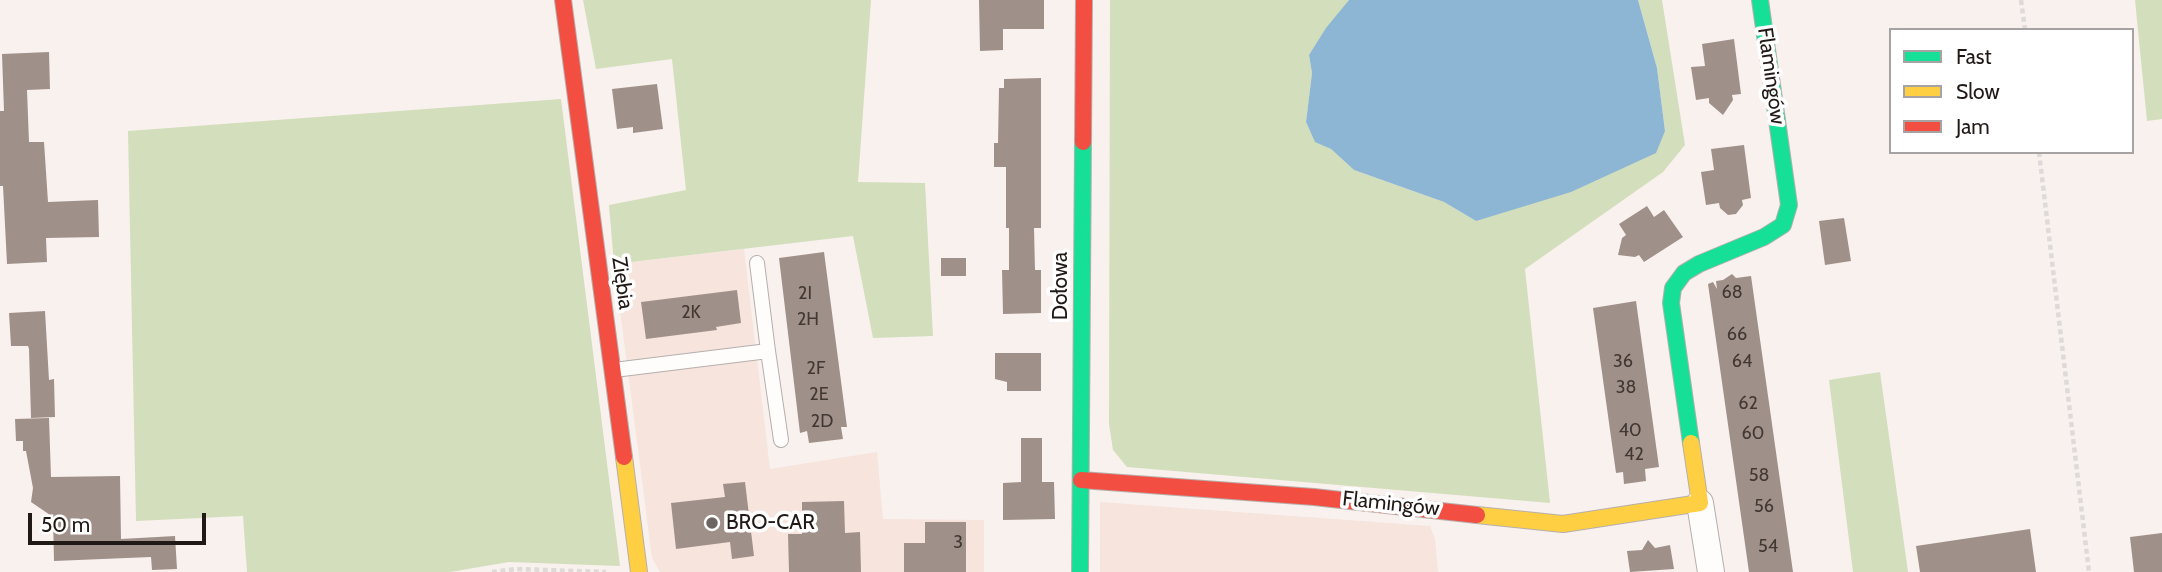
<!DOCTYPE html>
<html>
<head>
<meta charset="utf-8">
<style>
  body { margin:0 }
  #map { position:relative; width:2162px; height:572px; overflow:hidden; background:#f9f1ee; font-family:Cabin,sans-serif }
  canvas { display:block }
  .legend { position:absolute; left:1889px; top:28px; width:245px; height:126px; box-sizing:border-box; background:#fff; border:2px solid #a6a3a2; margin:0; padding:9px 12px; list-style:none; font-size:21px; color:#211916 }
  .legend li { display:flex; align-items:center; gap:14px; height:35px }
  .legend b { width:35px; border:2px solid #a6a3a2 }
  .scale { position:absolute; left:28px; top:513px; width:178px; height:32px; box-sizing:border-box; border:4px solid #211916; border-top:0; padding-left:9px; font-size:21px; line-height:24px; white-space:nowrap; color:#211916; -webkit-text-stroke:5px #fff; paint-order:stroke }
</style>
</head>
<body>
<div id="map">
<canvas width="2162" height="572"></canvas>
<ul class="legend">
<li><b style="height:9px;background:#16e098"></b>Fast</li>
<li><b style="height:9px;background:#ffcf43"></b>Slow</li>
<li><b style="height:9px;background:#f24e42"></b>Jam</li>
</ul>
<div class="scale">50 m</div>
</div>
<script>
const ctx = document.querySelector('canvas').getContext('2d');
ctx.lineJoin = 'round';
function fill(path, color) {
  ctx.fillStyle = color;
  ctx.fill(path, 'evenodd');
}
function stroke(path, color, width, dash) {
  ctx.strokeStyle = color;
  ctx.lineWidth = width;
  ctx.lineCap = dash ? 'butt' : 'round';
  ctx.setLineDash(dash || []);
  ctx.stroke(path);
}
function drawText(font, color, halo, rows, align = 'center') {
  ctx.font = font + ' Cabin,sans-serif';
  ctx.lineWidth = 7;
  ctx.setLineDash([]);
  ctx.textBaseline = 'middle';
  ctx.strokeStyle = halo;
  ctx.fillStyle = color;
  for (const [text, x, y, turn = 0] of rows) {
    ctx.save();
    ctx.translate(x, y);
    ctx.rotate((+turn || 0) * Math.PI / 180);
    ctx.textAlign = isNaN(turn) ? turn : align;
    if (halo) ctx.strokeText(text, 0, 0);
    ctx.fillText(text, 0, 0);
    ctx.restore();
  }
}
const built = new Path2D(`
  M744 249 770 469 877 452 883 519 984 520V572H660L652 558 614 264Z
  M1100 502 1430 526 1435 539 1438 572H1100Z`);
const green = new Path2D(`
  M583 0H871L858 182 925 183 933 336 873 338 853 236 614 264 609 205 686 190 672 59 596 69Z
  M1110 0H1349L1309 55 1312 73 1306 122 1315 141 1331 149 1354 170 1444 202 1476 221 1665 131 1657 68 1638 0H1662L1685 145 1663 172 1525 269 1550 503 1127 467 1113 450 1109 424Z
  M2135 0H2162V119L2147 121Z
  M561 99 620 566 509 562 450 572H247L243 516 136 521 128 131Z
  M1880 372 1908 572H1853L1829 380Z`);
const water = new Path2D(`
  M1349 0H1638L1657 68 1665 131 1656 153 1571 192 1476 221 1444 202 1354 170 1331 149 1315 142 1306 122 1312 73 1309 55 1326 28Z`);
const building = new Path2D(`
  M979 0H1044V29H1003V50L980 51Z
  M1734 39 1741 94 1732 95 1733 100 1723 115 1709 103V98L1696 100 1691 67 1705 66 1702 44Z
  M49 52 50 89 27 90 29 142H44L48 202 98 200 99 237 46 238 47 262 7 264 3 186H0V111H4L2 54Z
  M1041 78V228H1034L1035 270H1041V313L1003 314 1002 270H1009V228H1006V167H994V143H998L999 88H1004V79Z
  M657 84 663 129 633 133V127L617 129 612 89Z
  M1744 145 1751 198 1742 200 1743 205 1736 214 1728 215 1720 208 1719 203 1706 205 1701 172 1714 170 1711 149Z
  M1647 206 1654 217 1664 210 1683 237 1644 262 1639 255 1635 257 1618 255 1622 238 1626 235 1619 224Z
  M1844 218 1851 261 1825 265 1819 221Z
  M824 252 847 427H841L843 439 809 443 807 431 800 433 779 258Z
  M941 258H966V276H941Z
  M1732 274 1736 278 1751 276 1793 572H1749L1708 284 1713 282 1717 289 1716 281 1723 280Z
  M737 290 741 323 716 327 717 330 646 339 641 302Z
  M1636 301 1659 467 1645 469 1646 481 1624 484 1623 472 1616 473 1593 308Z
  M45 311 49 380 54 379 55 417 31 418 29 349 28 346H11L9 313Z
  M995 353H1041V391H1007V382L995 379Z
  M49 418 51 477 120 476 121 539 175 536 177 569 152 570 151 557 54 561 53 517 31 502 33 488 26 451H23V441H16L15 419Z
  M1021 438H1042V482H1054L1055 519 1003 520V483L1021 482Z
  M745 482 754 556 732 559 730 542 676 549 671 503 725 497 723 484Z
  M844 501 845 533 860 532 861 572H789L788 534H802V502Z
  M925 522H966V572H904V543H925Z
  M2030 529 2036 572H1920L1916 546Z
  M2162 533V572H2134L2130 537Z
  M1648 540 1655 548 1670 545 1674 569 1630 572 1627 551 1642 550Z`);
const path = new Path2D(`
  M2021 0 2025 30
  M2039 152 2089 572
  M492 572 516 569 606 572`);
const lane = new Path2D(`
  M757 263 768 351
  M614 370 768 351 781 440`);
const street = new Path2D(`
  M1700 503 1711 572`);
const fast = new Path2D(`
  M1691 443 1671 303 1673 288 1684 273 1699 264 1764 237 1783 225 1789 205 1760 0
  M1080 572 1083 142`);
const slow = new Path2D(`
  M624 457 639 572
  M1477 515 1563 524 1700 503 1691 443`);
const jam = new Path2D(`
  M563 0 624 457
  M1083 142 1084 0
  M1081 480 1314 497 1477 515`);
const markers = [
  [712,523,7,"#6d6562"]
];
const numberNames = [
  ["68",1732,293],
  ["2I",805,294],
  ["2K",691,313],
  ["2H",808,320],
  ["66",1737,335],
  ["36",1623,362],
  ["64",1742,362],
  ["2F",816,369],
  ["38",1626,388],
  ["2E",819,395],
  ["62",1748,404],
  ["2D",822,422],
  ["40",1630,431],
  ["60",1753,434],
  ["42",1634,455],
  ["58",1759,476],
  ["56",1764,507],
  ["3",958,543],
  ["54",1768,547]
];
const streetNames = [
  ["Flamingów",1771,76,82],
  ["Ziębia",622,283,82],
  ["Dołowa",1061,286,-90],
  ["Flamingów",1391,504,6]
];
const poiNames = [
  ["BRO-CAR",726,523]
];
fill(built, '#f6e4dd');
fill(green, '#d3debc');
fill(water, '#8db6d5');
fill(building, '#a0908a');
stroke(lane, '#b6afac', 16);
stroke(street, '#b6afac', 28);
stroke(fast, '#b6afac', 18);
stroke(slow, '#b6afac', 18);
stroke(jam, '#b6afac', 18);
stroke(path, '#dddad9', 4.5, [5, 3.5]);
stroke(lane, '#fefdfc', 14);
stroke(street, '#fefdfc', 26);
stroke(fast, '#16e098', 16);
stroke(slow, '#ffcf43', 16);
stroke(jam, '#f24e42', 16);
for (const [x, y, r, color] of markers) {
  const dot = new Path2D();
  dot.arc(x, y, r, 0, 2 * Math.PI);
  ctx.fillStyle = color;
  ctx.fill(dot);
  stroke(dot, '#fff', 2.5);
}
drawText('18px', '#413733', null, numberNames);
drawText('21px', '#211916', '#fff', streetNames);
drawText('21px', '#211916', '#fff', poiNames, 'left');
</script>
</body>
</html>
